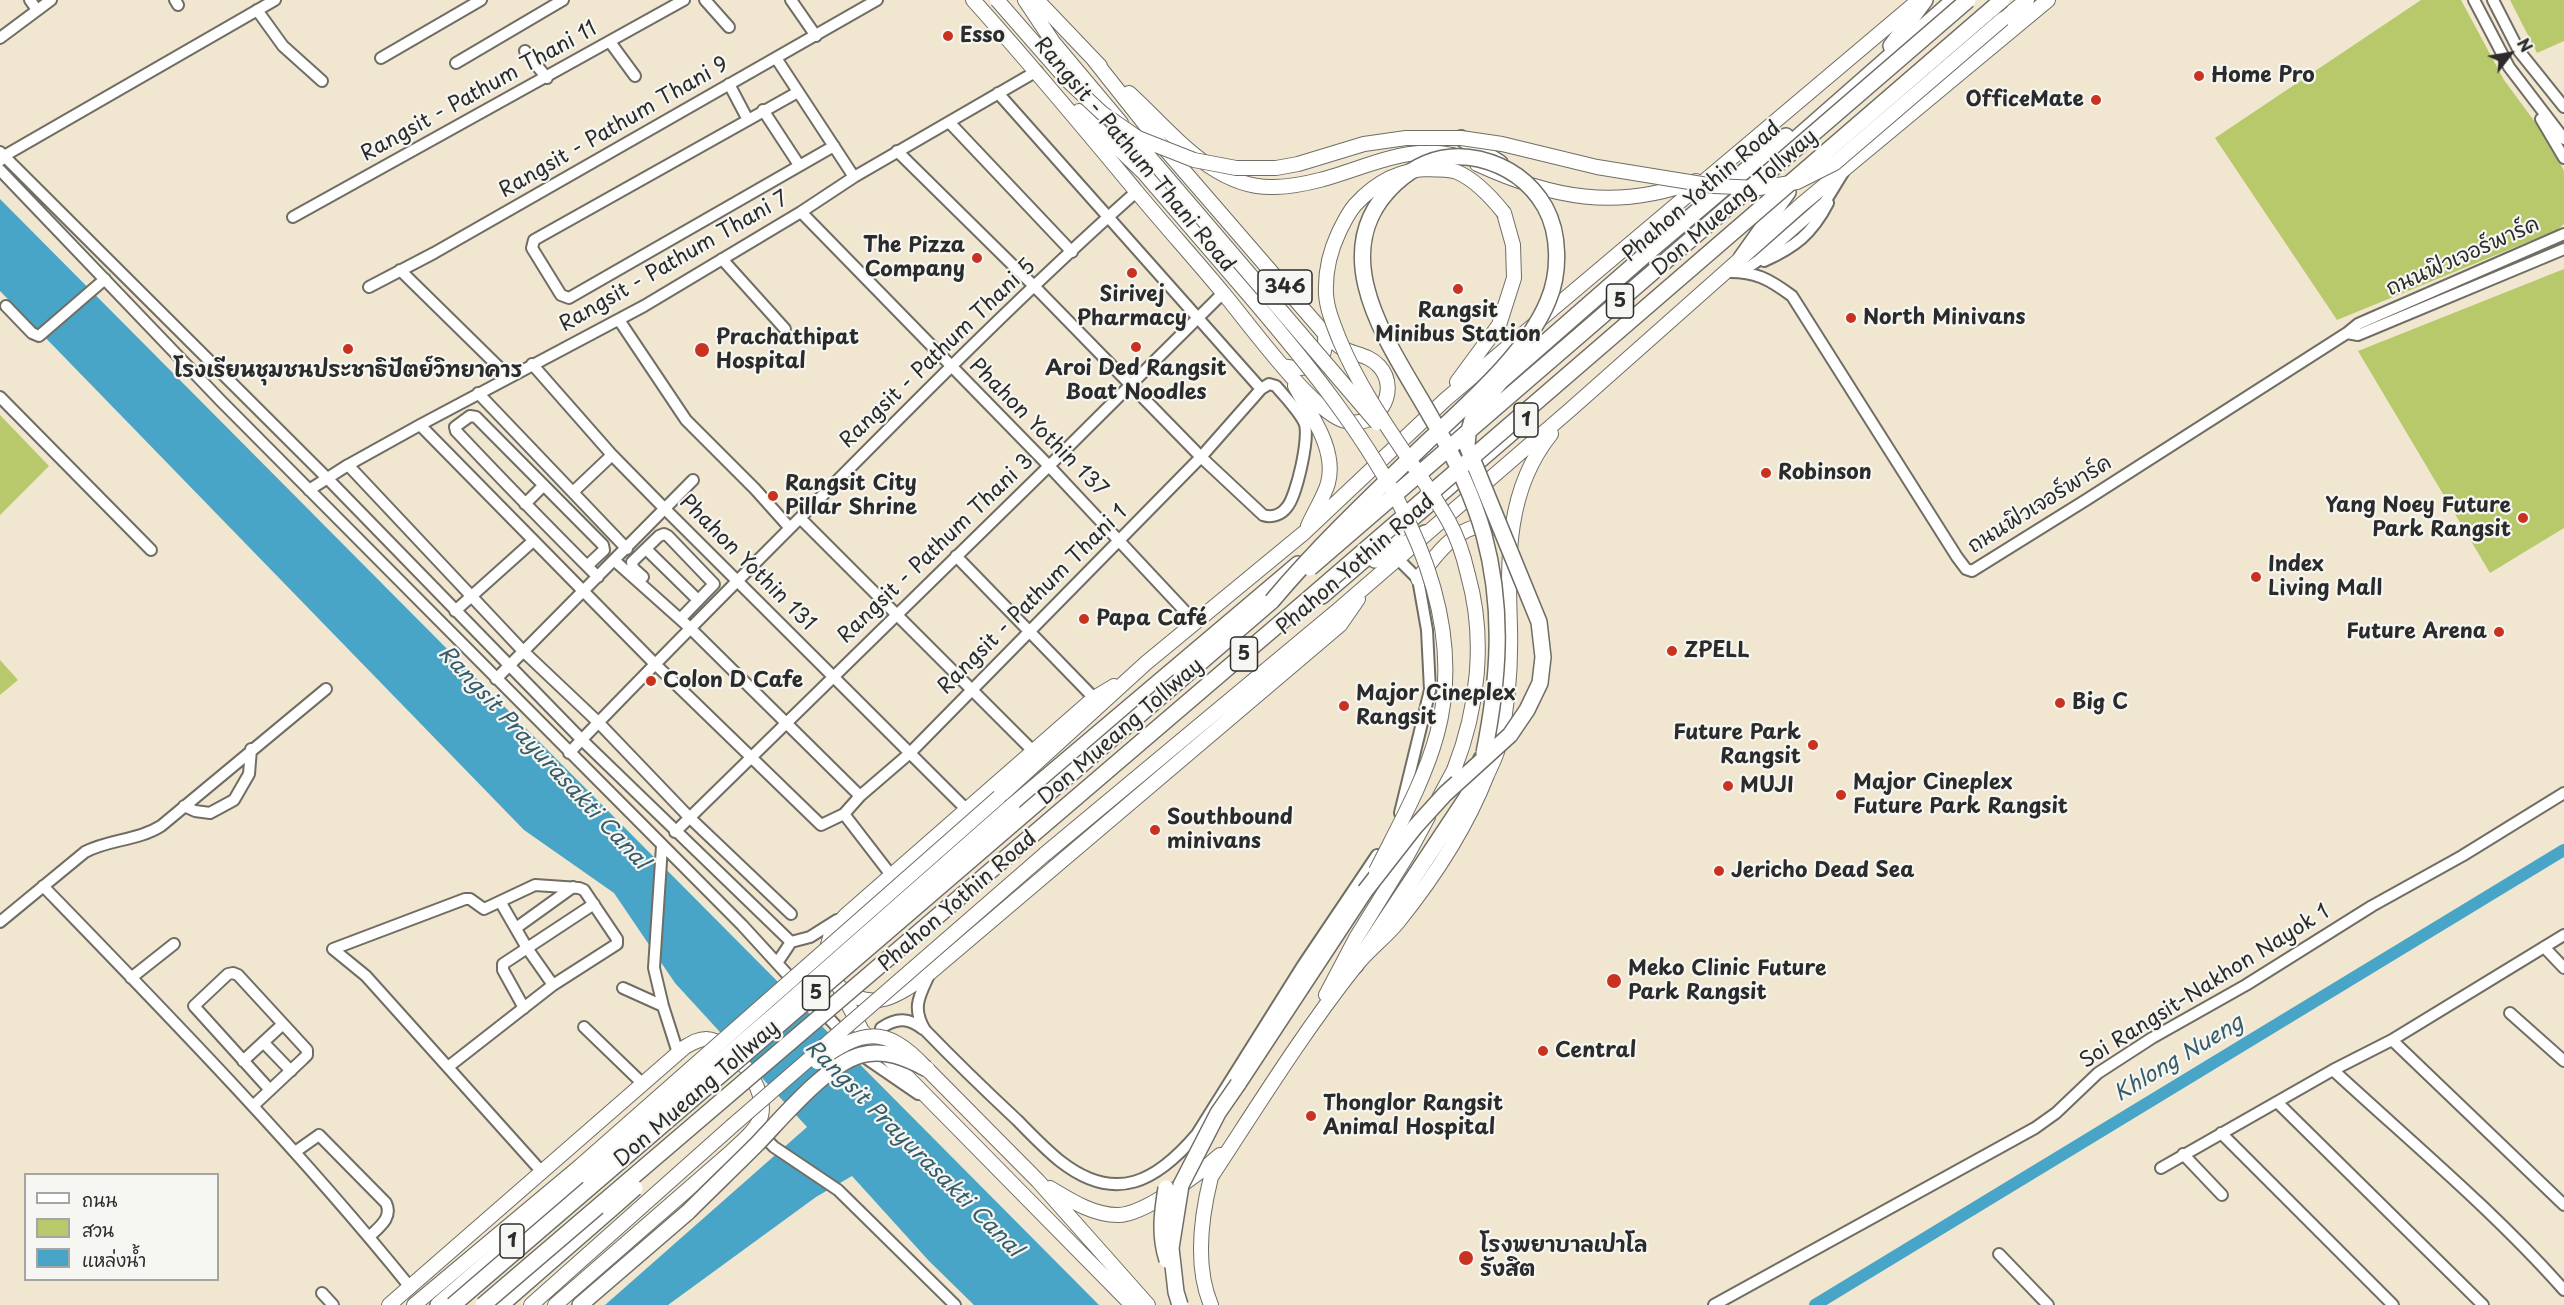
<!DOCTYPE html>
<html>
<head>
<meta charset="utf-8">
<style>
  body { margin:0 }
  #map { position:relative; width:2564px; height:1305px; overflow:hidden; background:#f1e7d0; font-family:"Playpen Sans","Playpen Sans Thai",sans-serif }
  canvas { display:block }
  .legend { position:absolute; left:24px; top:1173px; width:195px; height:108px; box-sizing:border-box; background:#f6f6f2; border:2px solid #a5a5a2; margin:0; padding:8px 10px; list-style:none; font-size:18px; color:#2b2b2b }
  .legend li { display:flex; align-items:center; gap:12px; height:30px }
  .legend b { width:30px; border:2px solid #a5a5a2 }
  .north { position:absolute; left:2480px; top:24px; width:60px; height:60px; -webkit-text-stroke:4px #f6f6f2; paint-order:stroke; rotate:59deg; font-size:16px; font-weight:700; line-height:24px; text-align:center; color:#2b2b2b }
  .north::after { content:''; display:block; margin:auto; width:21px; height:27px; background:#2b2b2b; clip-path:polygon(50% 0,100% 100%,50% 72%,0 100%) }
</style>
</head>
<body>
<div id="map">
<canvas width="2564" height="1305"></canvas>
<ul class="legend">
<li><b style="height:8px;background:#fff"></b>ถนน</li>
<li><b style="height:16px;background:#b8c96c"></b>สวน</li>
<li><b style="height:16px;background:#49a5c7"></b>แหล่งน้ำ</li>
</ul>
<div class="north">N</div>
</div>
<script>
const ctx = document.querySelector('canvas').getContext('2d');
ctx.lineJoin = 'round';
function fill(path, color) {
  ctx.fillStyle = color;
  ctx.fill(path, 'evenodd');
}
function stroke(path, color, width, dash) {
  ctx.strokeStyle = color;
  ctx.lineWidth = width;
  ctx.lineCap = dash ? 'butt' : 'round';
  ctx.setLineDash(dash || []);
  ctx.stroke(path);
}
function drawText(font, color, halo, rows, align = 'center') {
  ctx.font = font + ' "Playpen Sans","Playpen Sans Thai",sans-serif';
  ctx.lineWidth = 4.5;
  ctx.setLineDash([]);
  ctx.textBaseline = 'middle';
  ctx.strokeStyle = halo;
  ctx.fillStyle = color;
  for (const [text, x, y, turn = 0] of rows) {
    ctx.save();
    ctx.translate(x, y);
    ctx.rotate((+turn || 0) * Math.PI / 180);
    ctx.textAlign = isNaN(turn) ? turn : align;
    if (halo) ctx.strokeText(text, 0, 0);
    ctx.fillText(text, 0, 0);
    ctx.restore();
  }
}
const green = new Path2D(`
  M2421 0H2461L2504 80 2549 141 2564 171V224L2557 230 2337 320 2215 138Z
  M2510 0H2564V41L2537 53Z
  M2564 269V528L2490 573 2358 351Z
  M0 415 49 466 0 515Z
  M0 660 18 680 0 695Z`);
const water = new Path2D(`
  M0 199 1099 1305H974L929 1261 852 1176 816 1197 668 1305H605L807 1127 675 983 614 893 524 830 0 291Z`);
const canal = new Path2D(`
  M1815 1305 2564 850`);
const minor = new Path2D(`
  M30 0 37 10
  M175 0 178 5
  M705 0 729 27
  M791 0 816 36
  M2474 0 2509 67 2564 139
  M2493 0 2519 51 2564 107
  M257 10 283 46 322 81
  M0 38 51 0
  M610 42 635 76
  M525 51 547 78
  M381 58 481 0
  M776 58 854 177
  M456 63 563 0
  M729 84 748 120
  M798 92 534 240 532 248 561 295 569 298 834 146
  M763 110 799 165
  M2541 119 2564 158
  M949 122 1072 252
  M897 151 1034 286 1201 457 1263 515C1272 518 1281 515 1287 507 1296 497 1311 435 1304 422 1298 410 1285 397 1276 386L1269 384 1261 389 998 93
  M0 152 327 478 582 740 791 942 810 937 837 920
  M0 161 4 156 275 0
  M0 170 221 401 742 925 796 984
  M801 212 1049 466 1195 622
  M293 217 684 0
  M722 259 785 329
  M1764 261C1795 247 1812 234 1828 203
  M400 270 509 377
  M1743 271 1759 260 1825 202 1844 171
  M1726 272C1755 271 1769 279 1792 296L1957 557 1966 569 1972 571 2086 500 2347 333 2358 324 2564 234
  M369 287 434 253 877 0
  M6 306 32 333 39 336 105 279
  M619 320 686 420 755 489 789 527
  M2347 333 2358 335 2564 249
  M532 364 612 455 666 510 966 809
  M478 393 627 549
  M0 397 151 550
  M420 425 655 664 821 825 844 814 860 796 910 753 1201 457 1261 389
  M348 465 523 651 598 722 689 817 791 914
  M309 490 348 465 420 425 644 306 801 212 854 177 1037 71
  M573 492 612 455
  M525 504 543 486
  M800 518 1033 751
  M646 549 698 600
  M956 556 1094 698
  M1396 557 1418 579 1427 630 1430 690 1400 813
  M615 561 689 627 860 796
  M587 566 604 550 603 545 476 417 470 416 455 427 456 431C503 481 550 529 598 577
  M643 577 633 568 632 562 659 536 664 534 668 536 714 584 684 615
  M455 611 532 542
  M496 679 693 480
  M569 753C653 665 738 580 824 494 926 391 1028 288 1136 192
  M184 806 195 811 210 813 234 800 249 774 251 749
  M844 814 891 875
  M675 832 1049 466 1223 293
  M662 846 654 968 663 1006 678 1053
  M43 886C169 1016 296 1146 410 1287
  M501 903 527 948 553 985
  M0 922 85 852C109 839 137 841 161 826L326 689
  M516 928 573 887
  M2544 947 2564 968
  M777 963 791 942
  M930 973C920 995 911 1007 925 1030 955 1061 986 1091 1017 1120 1031 1134 1045 1149 1060 1161 1116 1205 1157 1181 1197 1134L1303 965 1377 855
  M131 978 174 944
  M623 988 663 1006
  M807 995 867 1059 918 1094
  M524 1008 503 970V964L594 904
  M2510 1013 2564 1061
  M584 1027 642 1083
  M2392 1040 2564 1205
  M264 1043 291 1071
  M879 1043 881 1028C897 1017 909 1018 923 1029
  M243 1061 283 1024
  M448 1067 553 985 617 944V939L584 890 579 888 535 885 484 909 470 899H465L333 949 366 976 541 1171
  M2333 1070C2411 1142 2494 1211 2564 1290
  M2277 1102 2483 1305
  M253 1106 303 1059 307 1055V1050L238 975 233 973 228 974 194 1006 270 1090
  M760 1133 774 1147 838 1190 955 1305
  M2221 1133 2393 1305
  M295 1152 319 1135 386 1203C393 1218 379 1227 369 1237
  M2183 1154 2222 1195
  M2161 1168 2333 1070 2392 1040 2564 935
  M1999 1254 2048 1305
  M322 1293 333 1305
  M1714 1305 2035 1128 2056 1113 2098 1073 2152 1038 2246 985 2372 906 2462 856 2564 793`);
const major = new Path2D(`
  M973 0C1029 62 1082 126 1136 191 1165 226 1195 259 1224 294 1249 324 1309 407 1342 420 1376 433 1402 391 1379 366 1370 356 1358 355 1346 350 1338 347 1332 340 1325 334L1159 142 1094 60
  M1025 0 1053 42 1121 123
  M1037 0 1100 66
  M2003 19 2027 0
  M1129 93C1170 130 1214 190 1275 187 1306 186 1335 176 1364 166 1394 156 1422 148 1453 155
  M1079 111 1144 173 1254 301
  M1477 164C1551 198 1617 211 1696 181
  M1283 366C1313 372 1327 366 1325 334
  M1457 382 1499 325 1514 278 1513 245 1504 213
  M1295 386C1310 414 1337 449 1328 483 1324 497 1314 512 1308 526
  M1418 579C1434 557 1458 523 1489 526 1495 526 1501 531 1507 534
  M1114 686 1094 698 846 915 832 930 826 952 832 973 862 1031 1132 1305
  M999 797 1146 663 1305 532 1446 399 1919 0
  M1439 798 1454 770
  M1045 854 1337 611 1571 409 1801 205 2048 0
  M843 989C875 1015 902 992 931 972L1340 625 1358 599
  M1326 995 1356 938 1408 854 1428 817
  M927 1069 1038 1181 1148 1305
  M1050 1188C1070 1200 1093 1215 1118 1215 1144 1215 1200 1173 1220 1155
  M389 1305 685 1047C692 1043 698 1039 706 1039 733 1040 768 1090 761 1116 757 1130 742 1141 732 1151L555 1305
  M414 1305 579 1167
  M531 1305 732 1126
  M1211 1305C1195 1267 1201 1217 1211 1177 1257 1107 1302 1034 1354 968 1367 951 1385 938 1398 922 1435 876 1466 829 1487 775 1492 764 1498 753 1500 741 1508 705 1511 666 1510 628 1508 560 1505 491 1551 434`);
const highway = new Path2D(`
  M1891 46 1925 0
  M1461 138 1500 163
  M1782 151 1954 0
  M1644 256 1786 136
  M1741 258 1788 192
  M1403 475 1587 320
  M1375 560 1425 533
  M1322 596 1522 424
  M1179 681 1272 601
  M1012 806 1298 564
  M1355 966 1467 797 1481 759
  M1238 1084 1365 891
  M438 1305 587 1176
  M501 1305 610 1210
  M580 1305 688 1212`);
const majorBridge = new Path2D(`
  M997 0 1067 80 1102 113 1138 138 1194 160 1236 168H1276L1298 164 1364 144 1406 138H1461L1502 144 1597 167 1714 186 1759 188 1797 182 1835 163 2003 19
  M1134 139 1377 423
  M1254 301C1350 414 1480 575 1437 734 1424 782 1398 827 1376 871
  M1454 770C1478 709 1486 639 1468 575 1464 557 1457 536 1448 520 1413 460 1367 406 1340 341 1334 326 1327 310 1326 294 1325 273 1330 251 1339 232 1344 222 1348 213 1355 205 1375 183 1399 169 1430 169 1438 170 1450 169 1457 172 1476 180 1492 198 1504 213
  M817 1062C861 1030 885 1024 925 1067
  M732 1126 1045 854
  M579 1167 999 797`);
const highwayBridge = new Path2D(`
  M1310 568 1968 0
  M1272 601C1319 545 1372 495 1426 443 1466 405 1527 353 1548 301 1560 273 1560 234 1545 207 1530 181 1508 166 1479 159 1447 152 1420 161 1396 183 1319 254 1393 349 1431 417 1453 454 1472 493 1484 535 1504 609 1499 679 1484 753
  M1365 891 1415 827 1445 794 1510 735 1527 710 1540 683 1543 657 1539 622 1467 446 1468 434 1472 420 1478 409 1501 381 1644 256
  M587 1176 779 1011 1012 806
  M1166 1188C1162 1213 1159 1235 1167 1260
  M610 1210 635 1188
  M688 1212C711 1189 734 1167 757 1144 782 1118 827 1064 861 1055 886 1049 906 1058 927 1069
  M453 1305 1179 681
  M483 1305 1307 600 2002 0
  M1180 1305 1176 1292 1171 1248 1181 1185 1218 1113 1238 1084`);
const markers = [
  [948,36,6,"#c8321e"],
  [2199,76,6,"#c8321e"],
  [2096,100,6,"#c8321e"],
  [977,258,6,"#c8321e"],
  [1132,273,6,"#c8321e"],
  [1458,289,6,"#c8321e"],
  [1851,318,6,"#c8321e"],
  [1136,347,6,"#c8321e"],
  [348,349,6,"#c8321e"],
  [702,350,8,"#c8321e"],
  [1766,473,6,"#c8321e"],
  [773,496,6,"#c8321e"],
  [2523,518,6,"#c8321e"],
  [2256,577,6,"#c8321e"],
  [1084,619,6,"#c8321e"],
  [2499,632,6,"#c8321e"],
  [1672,651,6,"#c8321e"],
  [651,681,6,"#c8321e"],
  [2060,703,6,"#c8321e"],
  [1344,706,6,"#c8321e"],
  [1813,745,6,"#c8321e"],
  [1728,786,6,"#c8321e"],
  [1841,795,6,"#c8321e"],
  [1155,830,6,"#c8321e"],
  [1719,871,6,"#c8321e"],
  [1614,981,8,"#c8321e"],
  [1543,1051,6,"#c8321e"],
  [1311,1116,6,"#c8321e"],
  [1466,1258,8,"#c8321e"]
];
const shields = [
  [1285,287,54],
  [1620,301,27],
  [1526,420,24],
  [1244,654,27],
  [816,993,27],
  [512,1241,24]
];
const shieldNames = [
  ["346",1285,287],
  ["5",1620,301],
  ["1",1526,420],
  ["5",1244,654],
  ["5",816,993],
  ["1",512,1241]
];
const poiNames = [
  ["Esso",960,36],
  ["Home Pro",2211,76],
  ["OfficeMate",2084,100,"right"],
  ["The Pizza",965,246,"right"],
  ["Company",965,270,"right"],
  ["Sirivej",1132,295,"center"],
  ["Pharmacy",1132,319,"center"],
  ["Rangsit",1458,311,"center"],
  ["Minibus Station",1458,335,"center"],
  ["North Minivans",1863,318],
  ["Prachathipat",716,338],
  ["Hospital",716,362],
  ["Aroi Ded Rangsit",1136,369,"center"],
  ["Boat Noodles",1136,393,"center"],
  ["โรงเรียนชุมชนประชาธิปัตย์วิทยาคาร",348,371,"center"],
  ["Robinson",1778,473],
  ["Rangsit City",785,484],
  ["Pillar Shrine",785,508],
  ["Yang Noey Future",2511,506,"right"],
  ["Park Rangsit",2511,530,"right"],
  ["Index",2268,565],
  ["Living Mall",2268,589],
  ["Papa Café",1096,619],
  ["Future Arena",2487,632,"right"],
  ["ZPELL",1684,651],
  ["Colon D Cafe",663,681],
  ["Major Cineplex",1356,694],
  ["Rangsit",1356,718],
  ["Big C",2072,703],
  ["Future Park",1801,733,"right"],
  ["Rangsit",1801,757,"right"],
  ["Major Cineplex",1853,783],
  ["Future Park Rangsit",1853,807],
  ["MUJI",1740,786],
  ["Southbound",1167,818],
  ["minivans",1167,842],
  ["Jericho Dead Sea",1731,871],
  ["Meko Clinic Future",1628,969],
  ["Park Rangsit",1628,993],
  ["Central",1555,1051],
  ["Thonglor Rangsit",1323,1104],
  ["Animal Hospital",1323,1128],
  ["โรงพยาบาลเปาโล",1480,1246],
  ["รังสิต",1480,1270]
];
const streetNames = [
  ["Rangsit - Pathum Thani 11",479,92,-29],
  ["Rangsit - Pathum Thani 9",614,128,-30],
  ["Rangsit - Pathum Thani Road",1134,155,50],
  ["Phahon Yothin Road",1702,192,-41],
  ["Don Mueang Tollway",1735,203,-41],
  ["ถนนฟิวเจอร์พาร์ค",2463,257,-24],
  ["Rangsit - Pathum Thani 7",674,262,-30],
  ["Rangsit - Pathum Thani 5",938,354,-44],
  ["Phahon Yothin 137",1038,428,45],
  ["ถนนฟิวเจอร์พาร์ค",2040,505,-32],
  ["Rangsit - Pathum Thani 3",936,549,-44],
  ["Phahon Yothin 131",747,563,45],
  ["Phahon Yothin Road",1356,565,-41],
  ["Rangsit - Pathum Thani 1",1033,600,-45],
  ["Don Mueang Tollway",1121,732,-41],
  ["Phahon Yothin Road",958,902,-41],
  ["Soi Rangsit-Nakhon Nayok 1",2205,987,-32],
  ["Don Mueang Tollway",697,1094,-41]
];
const waterNames = [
  ["Rangsit Prayurasakti Canal",543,758,47],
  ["Khlong Nueng",2179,1059,-31],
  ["Rangsit Prayurasakti Canal",913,1149,45]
];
fill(green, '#b8c96c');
fill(water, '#49a5c7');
stroke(canal, '#49a5c7', 12);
stroke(minor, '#706d65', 14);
stroke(major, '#706d65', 16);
stroke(highway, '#706d65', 18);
stroke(minor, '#fff', 10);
stroke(major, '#fff', 14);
stroke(highway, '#fff', 15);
stroke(majorBridge, '#706d65', 16, []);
stroke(highwayBridge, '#706d65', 18, []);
stroke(majorBridge, '#fff', 14);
stroke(highwayBridge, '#fff', 15);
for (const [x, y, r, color] of markers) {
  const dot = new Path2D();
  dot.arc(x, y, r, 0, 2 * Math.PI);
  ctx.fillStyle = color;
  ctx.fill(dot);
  stroke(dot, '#f6f6f2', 2);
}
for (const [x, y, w] of shields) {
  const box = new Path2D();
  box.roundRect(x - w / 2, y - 17, w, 34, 4.5);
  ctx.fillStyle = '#f6f6f2';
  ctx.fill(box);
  stroke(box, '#2b2b2b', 1.5);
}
drawText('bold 20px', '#2b2b2b', null, shieldNames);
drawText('bold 21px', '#2b2b2b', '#f6f6f2', poiNames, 'left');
drawText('21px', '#2b2b2b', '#f6f6f2', streetNames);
drawText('italic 22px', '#375c69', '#f6f6f2', waterNames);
</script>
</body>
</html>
